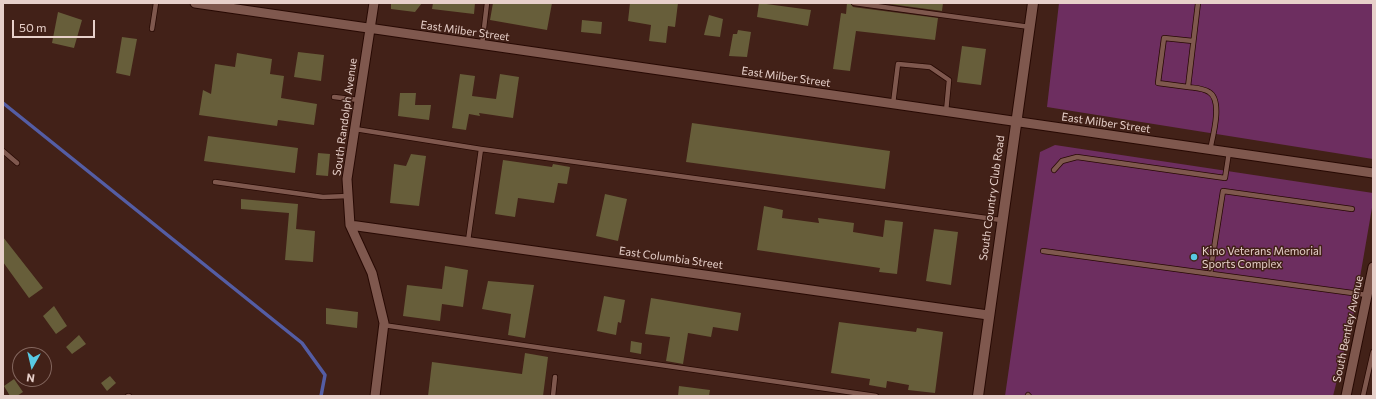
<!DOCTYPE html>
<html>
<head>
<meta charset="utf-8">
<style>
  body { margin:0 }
  #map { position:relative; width:1376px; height:399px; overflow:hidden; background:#422118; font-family:Commissioner,sans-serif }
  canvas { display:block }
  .frame { position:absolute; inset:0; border:4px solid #e7d0ca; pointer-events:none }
  .north { position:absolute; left:12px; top:347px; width:40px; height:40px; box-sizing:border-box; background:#422118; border:1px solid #84675f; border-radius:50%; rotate:188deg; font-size:11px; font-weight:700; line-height:16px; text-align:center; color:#e7d0ca }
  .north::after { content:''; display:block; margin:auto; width:14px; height:18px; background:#58c9e3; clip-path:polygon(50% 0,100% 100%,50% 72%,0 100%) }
  .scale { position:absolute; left:12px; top:20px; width:83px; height:18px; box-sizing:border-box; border:2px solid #e7d0ca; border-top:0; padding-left:5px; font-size:12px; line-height:14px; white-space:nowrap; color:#e7d0ca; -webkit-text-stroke:3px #422118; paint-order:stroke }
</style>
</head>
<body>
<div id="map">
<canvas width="1376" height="399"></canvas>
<div class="frame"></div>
<div class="north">N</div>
<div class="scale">50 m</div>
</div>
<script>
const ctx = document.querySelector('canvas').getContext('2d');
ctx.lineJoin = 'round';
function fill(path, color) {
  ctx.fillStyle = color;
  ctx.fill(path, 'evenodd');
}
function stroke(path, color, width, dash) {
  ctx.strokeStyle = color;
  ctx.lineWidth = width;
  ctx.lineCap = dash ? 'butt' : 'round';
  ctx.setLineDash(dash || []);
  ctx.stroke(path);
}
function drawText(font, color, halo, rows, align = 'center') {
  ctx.font = font + ' Commissioner,sans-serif';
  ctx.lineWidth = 3;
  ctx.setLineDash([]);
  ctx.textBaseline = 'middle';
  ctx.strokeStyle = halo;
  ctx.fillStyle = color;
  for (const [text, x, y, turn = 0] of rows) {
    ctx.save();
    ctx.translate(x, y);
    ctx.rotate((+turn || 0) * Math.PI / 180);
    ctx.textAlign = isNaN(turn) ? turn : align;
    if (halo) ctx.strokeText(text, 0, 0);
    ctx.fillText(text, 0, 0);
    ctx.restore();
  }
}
const green = new Path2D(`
  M1059 3H1373V159L1047 107Z
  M1055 145 1373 193V202L1354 312 1333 396H1005L1040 152Z`);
const stream = new Path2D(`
  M3 103 302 343 325 375 321 396`);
const building = new Path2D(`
  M391 3H422L415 12 391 9Z
  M433 3H475L474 14 432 9Z
  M493 3H552L547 30 490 20Z
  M630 3H678L675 27 668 26 666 43 649 41 651 25 628 21Z
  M759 3 811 10 808 26 757 17Z
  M847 3H850L853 7 938 18 935 40 856 31 850 71 833 69 841 13 846 14Z
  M882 3H943L942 11Z
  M58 12 82 20 74 48 52 43Z
  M709 15 723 19 720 37 704 35Z
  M582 20 602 22 601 34 581 32Z
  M738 30 751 32 747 57 729 56 733 34H737Z
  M122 37 137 39 130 76 116 73Z
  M962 46 986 49 981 85 957 82Z
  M298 52 324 55 321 81 294 77Z
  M237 53 272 59 270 74 284 76 281 98 317 104 314 125 278 120 277 126 199 115 203 90 211 94 215 64 235 67Z
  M460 74 475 76 472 96 496 99 500 74 519 77 513 118 479 113 480 116 469 114 466 130 452 128Z
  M400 93H416L415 105H431L429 120 398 116Z
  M692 123 890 151 885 189 686 162Z
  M208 136 298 148 295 173 204 161Z
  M318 153 330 154 328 176 316 175Z
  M411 154 426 156 419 206 390 203 394 164 406 166Z
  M503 160 552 167 553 164 570 167 567 184 558 183 554 203 518 198 515 217 495 214Z
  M605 194 627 199 618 241 596 236Z
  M241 199 298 204 296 229 315 231 313 262 285 260 289 213 241 209Z
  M764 206 783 210 782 218 819 223 818 218 854 223 853 232 883 237 885 220 903 222 897 274 879 272 880 268 757 250Z
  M934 229 958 232 951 285 926 281Z
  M3 237 43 288 29 298 3 262Z
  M445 266 468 270 463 307 442 304 440 321 403 316 407 285 442 289Z
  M488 281 534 285 525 338 508 335 511 314 482 309Z
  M604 296 625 300 621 323 618 322 616 335 597 331Z
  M651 298 741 313 738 331 713 327 711 337 688 333 683 364 666 361 670 337 645 334Z
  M54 306 67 326 56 334 43 316Z
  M326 308 358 312 357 328 326 324Z
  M839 322 916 332 917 328 943 332 935 393 908 390 909 385 887 381 886 388 869 385 870 379 831 373Z
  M79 335 86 344 72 354 66 347Z
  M631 341 642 343 641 354 630 352Z
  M525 353 548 357 543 396H428L432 362 522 374Z
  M110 376 116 383 107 391 101 383Z
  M14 379 23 392 17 396H10L4 386Z
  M679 386 710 390 709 396H678Z`);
const service = new Path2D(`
  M854 3 1030 27
  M1198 3 1188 87C1194 88 1203 88 1209 92 1223 100 1213 136 1210 150
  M152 29 156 3
  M482 45 487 3
  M1188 87 1158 83 1164 38 1193 41
  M334 97 359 100
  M893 104 898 64 930 67 949 80 946 112
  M355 129 481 149 1001 220
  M3 151 17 163
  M1054 170 1062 161 1077 157 1225 178 1229 152
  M215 182 323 197 348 196
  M468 241 481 149
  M1043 251 1367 295
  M1210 274 1223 191 1352 209
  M383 325 876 396
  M1028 395 1029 396
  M128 396H129
  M553 396 555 377
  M1363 396 1373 352`);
const minor = new Path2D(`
  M195 3 1373 173
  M374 3 347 179 350 225 372 273 384 323 375 396
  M350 225 988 315
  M1346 396 1373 267`);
const tertiary = new Path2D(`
  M978 396 1033 3`);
const markers = [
  [1194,257,4,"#58c9e3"]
];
const streetNames = [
  ["East Milber Street",465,31,8],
  ["East Milber Street",786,77,8],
  ["South Randolph Avenue",345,117,-82],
  ["East Milber Street",1106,123,8],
  ["South Country Club Road",992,198,-82],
  ["East Columbia Street",671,258,8],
  ["South Bentley Avenue",1348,329,-78]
];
const poiNames = [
  ["Kino Veterans Memorial",1202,251],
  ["Sports Complex",1202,264]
];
fill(green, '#6d2e60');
stroke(stream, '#545da4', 3.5);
fill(building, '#675e3a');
stroke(service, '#270903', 6);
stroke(minor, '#270903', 11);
stroke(tertiary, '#270903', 12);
stroke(service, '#7f584e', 4.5);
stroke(minor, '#7f584e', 9);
stroke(tertiary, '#7f584e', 10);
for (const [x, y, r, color] of markers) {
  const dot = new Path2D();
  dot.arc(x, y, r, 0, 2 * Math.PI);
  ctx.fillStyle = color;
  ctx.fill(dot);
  stroke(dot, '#422118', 1.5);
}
drawText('11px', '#e7d0ca', '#422118', streetNames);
drawText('11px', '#e7d0ca', '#422118', poiNames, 'left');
</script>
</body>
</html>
